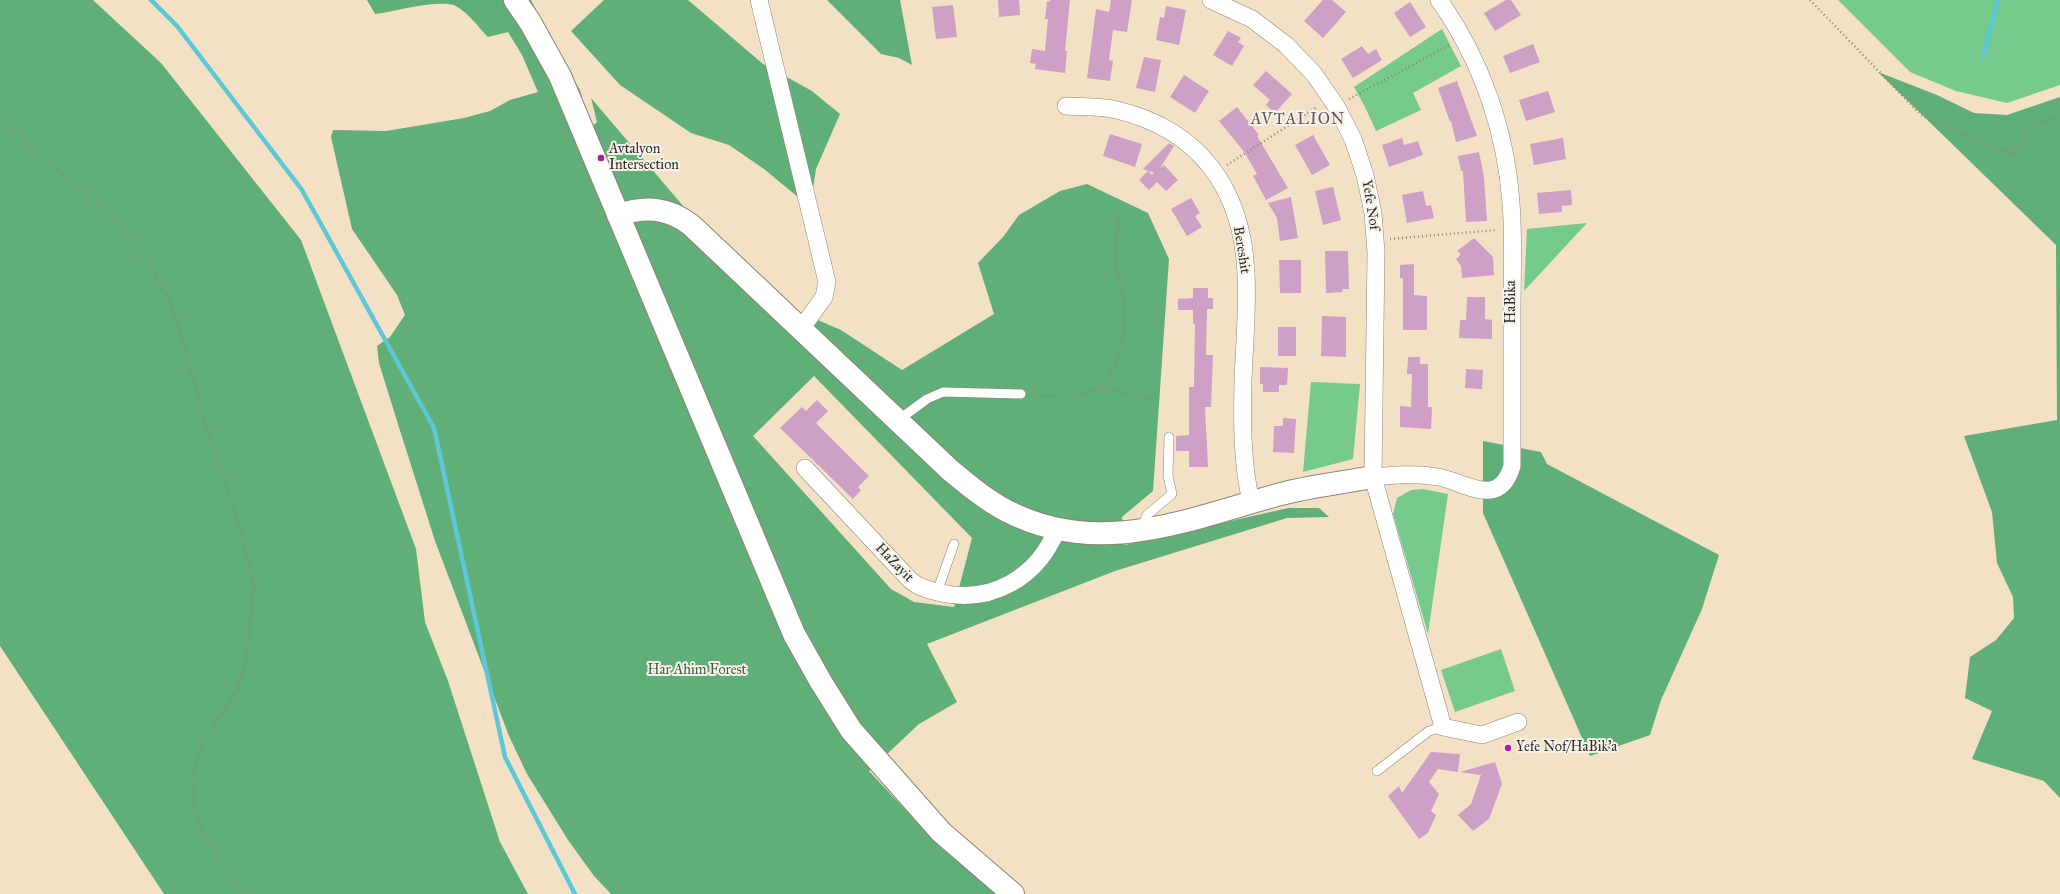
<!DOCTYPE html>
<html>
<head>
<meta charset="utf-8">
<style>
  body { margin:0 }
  canvas { display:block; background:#f2e1c5 }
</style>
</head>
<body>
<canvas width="2060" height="894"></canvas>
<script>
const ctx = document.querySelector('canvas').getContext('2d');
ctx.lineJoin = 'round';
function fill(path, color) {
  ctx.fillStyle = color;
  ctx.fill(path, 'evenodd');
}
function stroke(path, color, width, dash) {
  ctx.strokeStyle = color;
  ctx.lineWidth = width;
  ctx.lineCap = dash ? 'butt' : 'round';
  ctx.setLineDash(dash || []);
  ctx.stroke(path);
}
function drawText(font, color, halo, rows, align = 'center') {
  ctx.font = font + ' "IM FELL Great Primer",serif';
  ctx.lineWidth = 4;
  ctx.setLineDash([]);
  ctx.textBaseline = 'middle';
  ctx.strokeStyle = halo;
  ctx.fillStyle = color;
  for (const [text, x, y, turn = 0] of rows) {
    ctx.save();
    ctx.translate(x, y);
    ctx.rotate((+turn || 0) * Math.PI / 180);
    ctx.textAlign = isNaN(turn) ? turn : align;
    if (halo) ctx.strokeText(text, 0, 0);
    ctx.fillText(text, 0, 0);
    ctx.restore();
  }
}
const green = new Path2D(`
  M1838 0H2060V85L2007 103 1956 91 1910 72Z
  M1442 29 1461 66 1413 93 1421 110 1376 131 1365 107 1354 87Z
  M1587 223 1524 291 1527 229Z
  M1311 382 1360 384 1353 459 1303 472Z
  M1423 489 1448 494 1428 634 1393 514 1397 498 1411 490Z
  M1501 649 1515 691 1455 712 1441 670Z`);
const forest = new Path2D(`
  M0 0H93L161 63 301 240 416 549 425 622 448 681 500 842 528 894H164L0 646Z
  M367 0H531L565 66 580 90 590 128 597 122 591 98 719 248 790 308 841 330 902 370 994 314 978 263 1003 237 1019 215 1060 191 1087 184 1148 213 1169 259 1153 491 1122 517 1125 545 1288 508H1319L1329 517 1287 518 1115 571 927 644 957 702 919 724 869 771 916 821 996 894H611L594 876 568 840 527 774 509 736 435 541 397 421 379 363 377 346 390 337 405 315 397 295 352 229 331 137 333 130 386 131 464 118 490 111 510 100 538 92 522 55 508 32 488 37C478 27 468 12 454 5 434 0 397 11 375 14ZM814 376 972 538 954 607 914 602 891 589 753 436Z
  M604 0H688L763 64 812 91 840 114 816 169 810 207 764 169 729 145 691 133 620 85 571 31Z
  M827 0H900L912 65 899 58 881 54Z
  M1878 72 1937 95 1974 113 2007 115 2060 97V798L2044 781 1972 759 1992 711 1965 698 1970 657 1996 640 2014 618 2013 597 1997 563 1992 512 1964 436 2057 420 2056 245Z
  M1483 441 1541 452 1547 464 1719 555 1702 609 1661 700 1650 735 1590 756 1483 513Z`);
const stream = new Path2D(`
  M151 0 177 26 302 190 434 428 505 757 575 894
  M1983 56 1998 0`);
const building = new Path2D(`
  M998 0H1019L1020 15 999 17Z
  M1050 0H1070L1065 51H1067L1065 73 1035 69 1036 64 1030 63 1032 49 1045 51 1048 19H1045L1047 1 1050 2Z
  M1111 0H1132L1127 32 1113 30 1109 60 1113 61 1110 81 1087 78 1096 9 1109 12Z
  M1323 0H1332L1346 12 1323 38 1304 21Z
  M1506 0H1511L1521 15 1495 31 1484 13Z
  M1410 2 1426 27 1410 37 1394 13Z
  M953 5 957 37 936 39 932 7Z
  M1166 6 1186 10 1179 45 1156 40 1160 17 1164 18Z
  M1228 31 1241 38 1238 42 1244 46 1232 66 1213 55Z
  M1533 44 1540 62 1510 73 1503 56Z
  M1362 46 1368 54 1376 49 1382 60 1353 78 1341 59Z
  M1144 57 1161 60 1155 92 1136 88Z
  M1266 71 1292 94 1275 113 1266 105 1270 100 1253 85Z
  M1184 75 1209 91 1195 113 1170 97Z
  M1457 81 1477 136 1456 142 1451 121 1450 122 1438 88Z
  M1548 91 1555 112 1526 121 1519 100Z
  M1237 107 1259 135 1257 136 1288 188 1266 200 1253 176 1257 174 1245 153 1219 121Z
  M1110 134 1142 144 1135 167 1103 156Z
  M1313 135 1330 165 1312 175 1295 145Z
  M1402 138 1404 145 1418 141 1423 155 1389 167 1382 145Z
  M1563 138 1566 159 1534 165 1530 144Z
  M1169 143 1174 146 1160 168 1164 165 1178 180 1166 191 1157 182 1149 190 1139 180 1148 171 1152 175 1154 173 1143 169Z
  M1479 152 1484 177 1487 221 1466 222 1463 171H1461L1458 156Z
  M1333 187 1341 220 1323 225 1315 191Z
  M1571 190 1572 205 1562 206V212L1539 214 1537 193Z
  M1423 191 1426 206 1431 205 1434 218 1407 223 1402 195Z
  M1291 197 1298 238 1280 241 1277 218 1268 203Z
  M1191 198 1200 213 1195 216 1202 227 1187 236 1171 209Z
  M1474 238 1493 257 1494 275 1462 278 1461 266 1456 259 1461 254 1457 251Z
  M1325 251H1348L1349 289H1342L1343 292 1326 293Z
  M1279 260H1301V293H1280Z
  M1414 264V295L1427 296V330H1403V278H1400V265Z
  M1193 288H1208V298H1213V309H1207L1206 355H1213L1211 407H1205L1208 467H1189V451H1176V436L1189 435V387H1194L1195 324H1193V310H1178V299L1193 298Z
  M1467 297H1485V319L1492 320V339L1459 338 1460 320H1466Z
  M1322 316 1346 317V357L1321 356Z
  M1278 327H1296V356H1278Z
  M1408 357H1420V364H1428V407H1432L1431 429 1400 427V406L1411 407 1412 374H1407Z
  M1260 367 1288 368 1287 385H1279V392H1263V384H1260Z
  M1466 369 1483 370 1482 389 1465 388Z
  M817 400 828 411 816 423 869 476 858 487 861 490 853 499 780 428 802 407 806 411Z
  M1283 418 1296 419 1294 453 1273 452 1274 426H1283Z
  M1431 752 1460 754 1458 772 1438 769 1429 782 1439 794 1431 811 1436 815 1428 833 1419 839 1388 796 1399 786 1402 793Z
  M1495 762 1502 784 1489 819 1473 831 1458 815 1471 804 1481 775 1460 772Z`);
const path = new Path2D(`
  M1810 0 1921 115 1989 146 2014 153 2032 126 2060 116
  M1349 99 1450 45
  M0 119 119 225 159 281 176 316 202 411 236 513 254 585 246 659 236 691 200 748 192 773 194 811 208 842 237 882 243 894
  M1227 165 1317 107
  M1390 239 1496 230
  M1092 391 1109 389 1148 399 1159 400
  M1031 395C1050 396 1074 399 1092 391 1118 379 1126 332 1124 307 1122 289 1115 270 1115 252 1116 239 1119 226 1120 213`);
const lane = new Path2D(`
  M897 421 927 399 943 392 1021 394
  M1141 529 1147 515 1172 494 1168 476 1169 437
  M937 592 954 544
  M1377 771 1429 731 1443 727`);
const street = new Path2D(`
  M759 0 827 282 824 297 801 329
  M1211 0 1252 19 1286 45 1314 74 1336 106 1353 139 1365 175 1373 213 1376 252 1373 477 1443 727 1482 735 1518 722
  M1066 106C1082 107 1101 106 1117 110 1200 130 1242 189 1246 273 1248 310 1244 346 1243 382 1242 423 1242 462 1251 502
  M805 468 910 580C919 588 929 590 941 593 992 604 1038 577 1057 529
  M1373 477C1394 475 1416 473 1438 477 1466 482 1499 510 1512 466 1512 414 1512 363 1512 312 1512 275 1514 239 1511 203 1506 131 1481 59 1439 0`);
const secondary = new Path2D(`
  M515 0 530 22 560 76 794 634 821 682 851 730 941 832 1013 894
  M618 215C645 206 667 207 691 225L950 470C968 485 986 500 1007 511 1098 558 1187 520 1277 495 1309 486 1341 483 1373 477`);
const markers = [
  [601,158,4,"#b5179e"],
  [1508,748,4,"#b5179e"]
];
const poiNames = [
  ["Avtalyon",609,150],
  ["Intersection",609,166],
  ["Yefe Nof/HaBik'a",1516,748]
];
const streetNames = [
  ["Yefe Nof",1370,205,81],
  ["Bereshit",1241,250,81],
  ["HaBika",1512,302,-90],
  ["HaZayit",894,563,46]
];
const parkNames = [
  ["Har Ahim Forest",697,671]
];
const quarterNames = [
  ["AVTALION",1298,120]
];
fill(green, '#76ca8d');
fill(forest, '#60ae78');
stroke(stream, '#5cc7d7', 4.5);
fill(building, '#cea0c5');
stroke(lane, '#8e8678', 10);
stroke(street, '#8e8678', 18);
stroke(secondary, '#8e8678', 24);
stroke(path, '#8e8678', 2.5, [1, 3]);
stroke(lane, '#fff', 9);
stroke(street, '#fff', 17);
stroke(secondary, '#fff', 22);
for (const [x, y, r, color] of markers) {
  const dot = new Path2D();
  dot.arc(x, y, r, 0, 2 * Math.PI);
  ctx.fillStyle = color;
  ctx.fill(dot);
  stroke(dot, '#f7f3e8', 1.5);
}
drawText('14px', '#2b2b2b', '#f7f3e8', poiNames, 'left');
drawText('14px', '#2b2b2b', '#f7f3e8', streetNames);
drawText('14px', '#425b48', '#f7f3e8', parkNames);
ctx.letterSpacing = '1px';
drawText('16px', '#645461', '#f7f3e8', quarterNames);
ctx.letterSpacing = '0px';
</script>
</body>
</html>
